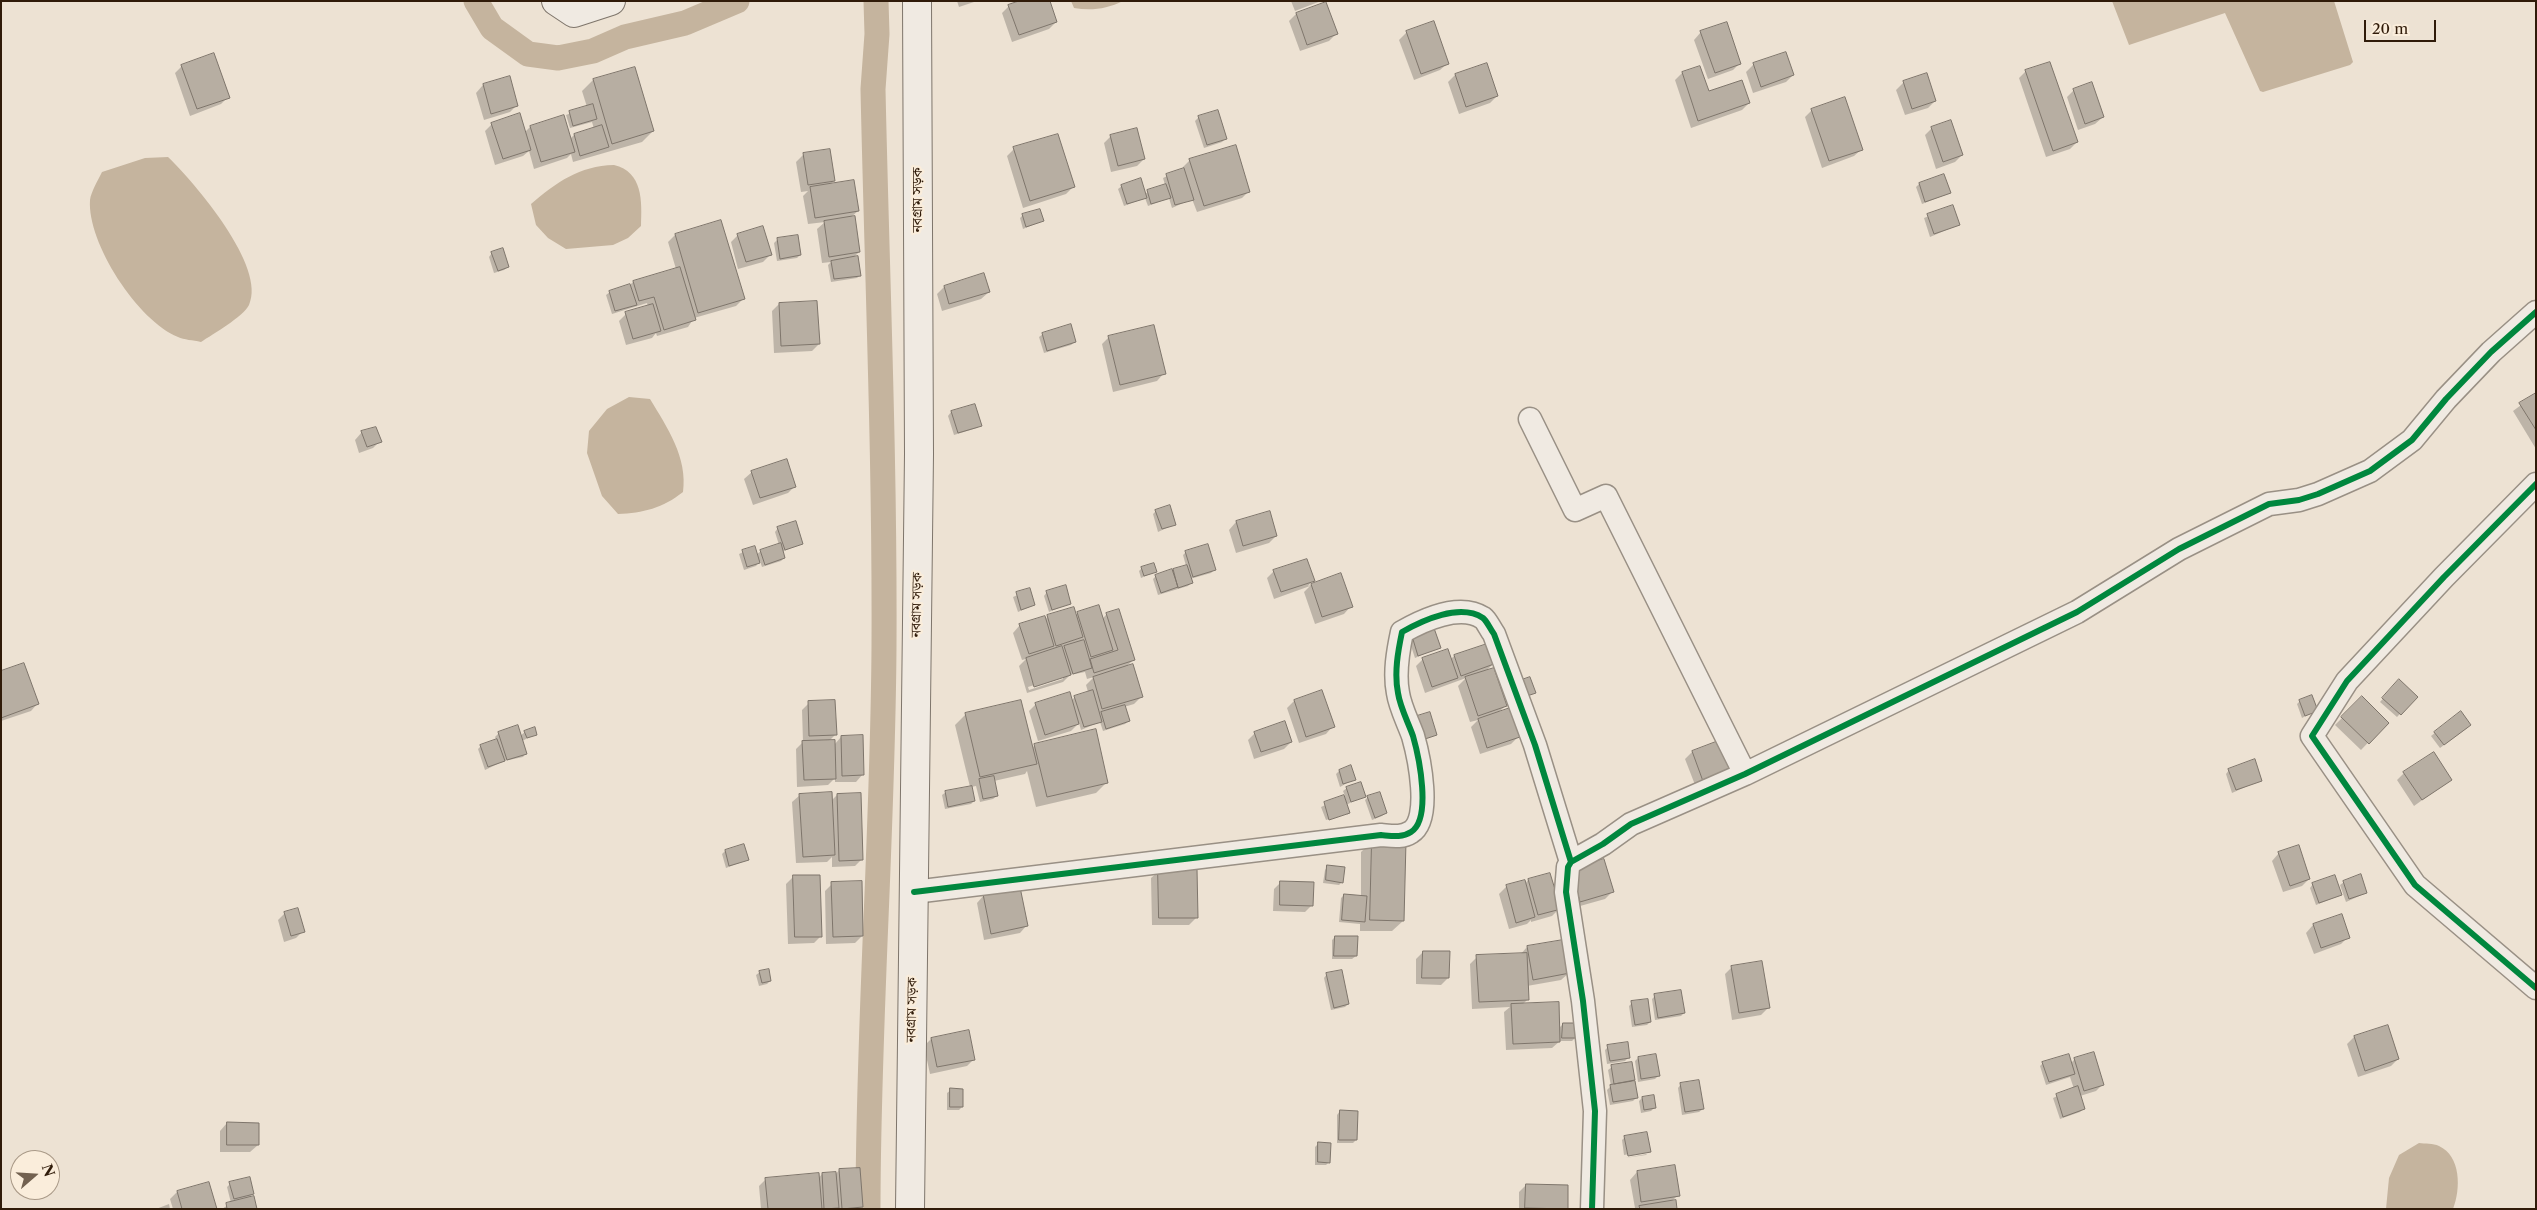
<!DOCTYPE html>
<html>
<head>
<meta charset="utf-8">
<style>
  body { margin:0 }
  #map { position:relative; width:2537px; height:1210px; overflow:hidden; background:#ede2d3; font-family:"Libre Caslon Text",serif }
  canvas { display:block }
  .frame { position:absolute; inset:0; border:2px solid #301b09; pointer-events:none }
  .north { position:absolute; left:10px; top:1150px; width:50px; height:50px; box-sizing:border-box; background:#faeddb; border:1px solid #a99987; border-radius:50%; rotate:71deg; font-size:14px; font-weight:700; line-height:20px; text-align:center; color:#301b09 }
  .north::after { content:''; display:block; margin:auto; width:18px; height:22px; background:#726150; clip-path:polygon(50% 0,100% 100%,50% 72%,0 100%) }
  .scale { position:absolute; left:2364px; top:20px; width:72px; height:22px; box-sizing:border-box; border:2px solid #301b09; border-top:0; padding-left:6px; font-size:15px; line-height:18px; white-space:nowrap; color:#301b09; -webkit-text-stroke:4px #faeddb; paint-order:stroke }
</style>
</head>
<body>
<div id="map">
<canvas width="2537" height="1210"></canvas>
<div class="frame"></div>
<div class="north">N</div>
<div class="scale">20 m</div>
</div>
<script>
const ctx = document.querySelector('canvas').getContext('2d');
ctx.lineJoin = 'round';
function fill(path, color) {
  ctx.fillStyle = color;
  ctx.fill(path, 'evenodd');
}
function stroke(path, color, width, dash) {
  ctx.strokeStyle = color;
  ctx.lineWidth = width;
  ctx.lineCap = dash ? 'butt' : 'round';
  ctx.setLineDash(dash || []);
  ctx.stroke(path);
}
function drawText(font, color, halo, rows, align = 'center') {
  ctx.font = font + ' "Libre Caslon Text","Noto Serif Bengali",serif';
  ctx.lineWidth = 4.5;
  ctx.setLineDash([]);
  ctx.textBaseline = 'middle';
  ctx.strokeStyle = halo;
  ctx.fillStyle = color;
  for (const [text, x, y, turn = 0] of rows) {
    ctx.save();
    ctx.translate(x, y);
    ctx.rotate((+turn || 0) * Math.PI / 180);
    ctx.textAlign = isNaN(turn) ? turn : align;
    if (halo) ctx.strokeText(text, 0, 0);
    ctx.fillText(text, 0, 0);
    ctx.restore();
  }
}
const water = new Path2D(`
  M1071 1H1123C1107 9 1091 11 1074 8Z
  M2112 1H2334L2353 62 2350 65 2263 92 2260 91 2225 13 2129 45Z
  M168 157C195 183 267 267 249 305 243 317 213 334 201 342 193 340 184 340 178 337 138 321 87 243 90 200 91 192 98 180 102 172L145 158Z
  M614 165C643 172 642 201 641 226L628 238 613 245 566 249 548 238 536 225 531 204C557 182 579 166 614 165Z
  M629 397 650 399C667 427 688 458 683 492 663 508 643 513 618 514L602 496 587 453 589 431 607 409Z
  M2419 1143C2425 1144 2433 1143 2439 1146 2461 1156 2461 1189 2453 1209H2386L2389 1178 2399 1155Z`);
const shadow = new Path2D(`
  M957 1H977L959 7Z
  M1291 1H1321L1295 11Z
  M1009 6 1056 22 1049 29 1012 42 1002 13Z
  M1296 14 1336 34 1329 41 1300 51 1289 21Z
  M1407 32 1448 63 1440 70 1414 80 1399 40Z
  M1701 32 1740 63 1733 70 1708 79 1694 40Z
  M1785 53 1793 75 1786 82 1753 93 1746 72 1753 65Z
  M182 66 228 97 221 104 190 116 175 73Z
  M1699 67 1708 93 1749 103 1742 110 1691 128 1675 80 1682 73Z
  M2026 71 2077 142 2070 149 2046 157 2019 78Z
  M1455 75 1497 96 1490 103 1459 114 1448 82Z
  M1926 75 1935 101 1928 108 1905 115 1896 90 1903 83Z
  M509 78 517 105 510 112 484 120 476 93 483 85Z
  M593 80 653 131 642 142 573 162 571 154 567 158 534 169 529 151 523 156 495 165 485 131 492 124 525 132 530 127 570 139 574 135 594 129 592 122 570 128 566 115 587 107 582 91Z
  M2074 90 2103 117 2095 124 2078 130 2067 97Z
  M1812 110 1862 149 1854 156 1822 168 1805 117Z
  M1199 117 1225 139 1222 142 1204 148 1195 121Z
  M1932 128 1962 155 1955 162 1936 169 1925 135Z
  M1111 136 1144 159 1137 166 1111 172 1104 143Z
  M1014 149 1073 187 1066 194 1023 208 1007 156Z
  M829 150 834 181 829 186 858 211 850 218 859 252 852 259 860 275 857 278 831 282 828 265 831 262 822 263 817 229 825 222 808 224 803 196 808 191 801 192 796 162 803 155Z
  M1190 160 1249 191 1242 198 1197 212 1192 199 1172 208 1169 198 1148 206 1145 198 1124 206 1118 189 1122 186 1144 194 1165 185 1163 178 1183 169V167Z
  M1919 184 1950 193 1922 204 1916 187Z
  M1952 207 1958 225 1930 237 1924 218Z
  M1023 215 1042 221 1023 229 1020 218Z
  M675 235 743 299 736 306 694 318 688 327 657 336 656 333 652 338 626 345 619 321 626 314 648 307 647 303 612 314 606 295 610 292 629 286 633 282 676 269 668 242Z
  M738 235 771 254 763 262 738 269 731 242Z
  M777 240 800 255 797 258 777 261 774 243Z
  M492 253 508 267 504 270 494 273 489 257Z
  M944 287 989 292 981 299 942 311 937 294Z
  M779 304 819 344 812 351 774 353 772 311Z
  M1043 334 1075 342 1071 345 1044 353 1039 337Z
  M1109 337 1164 373 1157 381 1113 392 1102 344Z
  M2536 394V449L2513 411Z
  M974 405 980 425 977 428 954 435 948 416 951 412Z
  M362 432 380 441 373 448 359 453 355 440Z
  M752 472 795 486 788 493 753 505 744 479Z
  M1156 511 1175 524 1158 532 1153 514Z
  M1269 512 1276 536 1269 543 1236 553 1229 530 1236 522Z
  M778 528 802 543 782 552 784 558 781 561 762 567 760 561 756 566 744 570 739 554 754 547 756 555 761 551 779 545 775 532Z
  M1186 552 1214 570 1211 573 1190 579 1191 583 1188 586 1158 595 1153 579 1156 576 1186 566 1183 555Z
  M1142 568 1155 572 1141 578 1139 571Z
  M1274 571 1313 580 1308 586 1340 575 1351 606 1344 614 1315 624 1304 592 1310 586 1274 599 1267 578Z
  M1029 590 1034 605 1018 612 1013 597Z
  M1047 592 1070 603 1049 612 1044 596Z
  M1078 613 1102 619 1107 614 1133 660 1125 668 1141 697 1134 704 1124 707 1129 721 1125 724 1103 731 1100 722 1081 730 1079 723 1071 731 1038 741 1029 711 1036 704 1071 701 1075 697 1088 692 1086 685 1094 677 1087 679 1085 672 1070 675 1063 682 1027 693 1019 666 1026 659 1022 660 1013 633 1020 625 1045 620 1048 616H1075ZM1063 676V679L1029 690 1028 687Z
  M1413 637 1440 647 1415 658 1409 640Z
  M1486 645 1493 664 1485 672 1505 706 1498 713 1518 737 1511 744 1480 754 1471 727 1478 720 1470 722 1458 686 1466 678 1425 693 1416 666 1423 659 1450 660 1454 656Z
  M1 673 38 703 31 711 1 721Z
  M2399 681 2416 697 2397 717 2380 702Z
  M2362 698 2387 723 2361 750 2335 725Z
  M1294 701 1333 726 1326 734 1299 743 1287 708Z
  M2300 701 2317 710 2302 718 2297 704Z
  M809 703 835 735 829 741 834 745 841 737 863 774 856 782H835V778L828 785 797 787 796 749 803 742 802 710Z
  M2461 712 2467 728 2440 748 2431 736Z
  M966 714 1032 748 1035 745 1107 782 1096 793 1036 807 1027 771 1025 774 994 781 997 796 993 799 980 802 976 786 971 787 974 801 971 804 945 809 942 795 946 792 970 787 955 725Z
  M525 732 536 734 522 741 526 753 523 757 504 761 485 770 478 749 481 746 497 741 495 737 499 733 520 736Z
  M1255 733 1291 742 1284 749 1254 759 1248 740Z
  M1692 752 1725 780 1697 790 1685 759Z
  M2229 770 2261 780 2232 793 2226 774Z
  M1339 771 1354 779 1340 787 1336 774Z
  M2404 773 2450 780 2414 806 2397 780Z
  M1347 788 1364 796 1346 805 1349 813 1347 815V813L1326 820 1321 807 1345 796 1343 791Z
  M800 795 831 801 837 795 862 859 855 866 832 867V857L827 862 796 863 792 802Z
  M1368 797 1386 813 1382 816 1372 820 1365 800Z
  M1372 841 1403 921 1392 931H1360V924L1339 922 1341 898 1344 895 1361 897V852Z
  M725 851 747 860 726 868 722 854Z
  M2279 853 2309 879 2302 886 2283 892 2272 861Z
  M1328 866 1342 882 1339 885 1323 883 1325 870Z
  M1571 870 1612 892 1605 899 1573 908Z
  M1159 871 1197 917 1189 925H1152L1151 878Z
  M793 877 821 936 814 943 788 944 786 884Z
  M1528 880 1559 909 1552 916 1531 922V920L1527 924 1509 929 1499 894 1507 886 1525 884Z
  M1281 882 1312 905 1305 912 1273 911 1274 889Z
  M2344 882 2366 893 2346 902 2340 885Z
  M832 884 862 936 855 943 826 944 825 891Z
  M2313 884 2341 895 2316 905 2310 888Z
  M984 895 1027 925 1020 933 984 940 977 903Z
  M285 913 303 931 296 938 284 942 278 920Z
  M2341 916 2348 937 2341 944 2314 954 2306 933 2313 925Z
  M1335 937 1356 956 1352 959H1332V940Z
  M1527 947 1569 973 1561 980 1527 986 1528 999 1522 1005 1558 1029 1563 1024 1575 1038 1572 1041H1560L1552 1048 1506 1050 1504 1012 1510 1007 1472 1009 1470 964 1477 957 1520 955Z
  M1423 952 1448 978 1441 985 1416 984V959Z
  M1732 967 1768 1008 1761 1015 1732 1020 1725 974Z
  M760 972 770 981 767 984 759 986 756 975Z
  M1327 974 1348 1004 1345 1007 1331 1010 1324 978Z
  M1655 996 1684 1013 1681 1016 1655 1020 1652 999Z
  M1632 1003 1650 1022 1647 1025 1632 1027 1629 1006Z
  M2354 1037 2398 1059 2391 1066 2358 1077 2347 1044Z
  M931 1039 974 1059 967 1066 930 1074 924 1046Z
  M1608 1047 1629 1057 1625 1061 1607 1064 1605 1050Z
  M2093 1054 2103 1084 2096 1091 2080 1096 2083 1109 2080 1112 2060 1119 2053 1098 2074 1089 2070 1077 2046 1085 2040 1066 2043 1063H2071L2074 1060Z
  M1638 1058 1658 1076 1655 1079 1638 1082 1635 1061Z
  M1612 1067 1633 1080 1629 1084 1636 1098 1633 1101 1610 1105 1607 1090 1611 1086 1608 1070Z
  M1681 1084 1703 1109 1699 1112 1682 1115 1678 1088Z
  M951 1090 962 1107 959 1110H947V1093Z
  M1642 1098 1654 1108 1651 1111 1641 1113 1639 1101Z
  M1340 1111 1356 1140 1353 1143H1337V1115Z
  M227 1123 258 1145 250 1152H220V1131Z
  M1625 1137 1649 1151 1624 1155 1622 1140Z
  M1319 1143 1329 1162 1326 1165H1315V1147Z
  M1647 1154 1646 1155 1625 1158Z
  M839 1170 861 1207 859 1209H761L759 1186 766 1179H818L822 1174H836Z
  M1637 1172 1678 1195 1671 1202 1676 1209 1635 1208 1630 1180Z
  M208 1184 215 1209H173L170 1199 177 1192Z
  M230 1184 253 1194 247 1199 256 1209H222L231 1203 227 1187Z
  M1526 1185 1566 1209H1519V1192Z
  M169 1204 170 1209H156Z`);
const canal = new Path2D(`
  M476 1 492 28 528 54 558 58 593 51 625 37 685 23 737 1
  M868 1209C868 1021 883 834 884 646 885 460 877 274 873 89L877 34 876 1`);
const building = new Path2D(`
  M1019 1H1050L1057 22 1019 35 1008 5Z
  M1326 2 1338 34 1307 45 1296 13Z
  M1434 21 1449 64 1421 74 1406 31Z
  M1727 22 1741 64 1715 73 1700 31Z
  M1786 52 1794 75 1761 87 1753 63Z
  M214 53 230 98 197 109 181 65Z
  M2050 62 2078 142 2053 151 2025 70Z
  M1487 63 1498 96 1466 107 1455 74Z
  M1700 66 1709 91 1742 80 1750 103 1698 121 1682 72Z
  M635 67 654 131 612 144 593 79Z
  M1927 73 1936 101 1912 109 1903 81Z
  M510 76 518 106 491 114 483 84Z
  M2092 82 2104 117 2085 124 2073 89Z
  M1845 97 1863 150 1829 161 1811 109Z
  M593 104 597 119 573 126 569 111Z
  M1218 110 1227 139 1207 145 1198 116Z
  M520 113 531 150 503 159 491 123Z
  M564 115 575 152 541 162 530 126Z
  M1951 120 1963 155 1943 162 1931 127Z
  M602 125 609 147 580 156 574 134Z
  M1137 128 1145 159 1118 166 1110 135Z
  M1058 134 1075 187 1030 201 1013 147Z
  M1236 145 1250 192 1204 206 1189 159Z
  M830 149 835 181 808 185 803 153Z
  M1184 168 1194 200 1175 205 1166 174Z
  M1944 174 1951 193 1925 202 1919 183Z
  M1141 178 1147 198 1127 204 1121 185Z
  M854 180 859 211 815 218 810 187Z
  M1166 184 1171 198 1151 204 1147 190Z
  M1953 205 1960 225 1934 234 1927 214Z
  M1040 209 1044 221 1026 227 1022 214Z
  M855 216 860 252 829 257 824 221Z
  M721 220 745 299 698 313 675 234Z
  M763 226 772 255 746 262 737 234Z
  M798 235 801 255 780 259 777 238Z
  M503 248 509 267 498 271 491 252Z
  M858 256 861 276 834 279 831 261Z
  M680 267 696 320 664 330 654 297 639 301 633 281Z
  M984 273 990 292 949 304 944 286Z
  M630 284 637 305 615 311 609 291Z
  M817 301 820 344 781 346 779 303Z
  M653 304 661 331 633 339 625 312Z
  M1071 324 1076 342 1047 351 1042 333Z
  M1154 325 1166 374 1120 385 1108 336Z
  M2536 393V430L2519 403Z
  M975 404 982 426 958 433 951 411Z
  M376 427 382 442 367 447 361 431Z
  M787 459 796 487 760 498 751 471Z
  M1170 505 1176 525 1162 529 1155 510Z
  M1270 511 1277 536 1243 546 1236 521Z
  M796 521 803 544 785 550 777 527Z
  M781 543 785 558 765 565 760 550Z
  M1208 544 1216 570 1193 577 1185 551Z
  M755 546 760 563 747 567 742 550Z
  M1307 559 1315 581 1281 592 1273 570Z
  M1154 563 1157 572 1144 576 1141 567Z
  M1187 565 1193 583 1178 588 1173 569Z
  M1172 569 1178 587 1161 593 1155 575Z
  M1341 573 1353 607 1322 617 1311 584Z
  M1066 585 1071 604 1052 610 1046 591Z
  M1030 588 1035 605 1021 610 1016 592Z
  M1099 605 1113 650 1091 657 1077 612Z
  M1074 607 1083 637 1056 646 1047 615Z
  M1119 609 1135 660 1094 673 1090 659 1118 650 1106 613Z
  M1045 616 1054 646 1029 654 1019 624Z
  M1434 628 1441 648 1418 656 1412 636Z
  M1084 640 1092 668 1073 674 1064 646Z
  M1487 644 1494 664 1461 676 1454 655Z
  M1062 646 1071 675 1034 687 1026 658Z
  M1448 649 1458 678 1432 687 1422 658Z
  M24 663 39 704 1 718V671Z
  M1133 664 1143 697 1102 709 1093 677Z
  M1494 668 1507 706 1478 716 1465 677Z
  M1530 677 1536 693 1521 698 1516 682Z
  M2399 679 2418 697 2401 715 2382 698Z
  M1093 690 1102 722 1084 727 1074 696Z
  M1322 690 1335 727 1306 737 1294 700Z
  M1070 692 1079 724 1045 735 1035 703Z
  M2312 695 2318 711 2305 716 2299 700Z
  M2362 696 2389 723 2369 744 2341 717Z
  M835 700 837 735 809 736 808 701Z
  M1021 700 1037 764 980 777 965 713Z
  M1125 705 1130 721 1106 729 1101 712Z
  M1510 708 1520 737 1487 748 1478 719Z
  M2461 711 2471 725 2444 745 2434 732Z
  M1430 712 1437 735 1425 739 1417 716Z
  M1285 721 1292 742 1261 752 1254 732Z
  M518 725 527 754 507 760 498 732Z
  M535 727 537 735 527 738 524 731Z
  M1096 729 1108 783 1047 797 1034 744Z
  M863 735 864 775 842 776 841 736Z
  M497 739 505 761 488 767 480 745Z
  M835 740 836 779 804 780 802 741Z
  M1721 740 1734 773 1704 784 1692 751Z
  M2434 752 2452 780 2422 800 2403 772Z
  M2255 759 2262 781 2236 790 2228 769Z
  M1351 765 1356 780 1343 784 1339 770Z
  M994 776 998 796 983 799 979 779Z
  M1361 782 1366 797 1351 802 1346 787Z
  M972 786 975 801 948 807 945 791Z
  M832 792 835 855 803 857 799 794Z
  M1380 792 1387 813 1375 818 1367 796Z
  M861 793 863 860 839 861 837 794Z
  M1344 795 1350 813 1329 820 1324 802Z
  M1372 840 1406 841 1404 921 1370 920Z
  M744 844 749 860 729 866 725 850Z
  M2299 845 2310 879 2290 886 2278 852Z
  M1604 859 1614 892 1580 902 1571 868Z
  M1327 865 1345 867 1343 883 1326 880Z
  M1158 869H1197L1198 918H1159Z
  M1550 873 1561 909 1538 915 1528 879Z
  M2361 874 2367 893 2349 899 2343 881Z
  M793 875H820L822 937H795Z
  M2335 875 2342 895 2319 903 2312 883Z
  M1525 880 1535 917 1516 923 1506 885Z
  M862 881 863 936 833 937 831 882Z
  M1280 881 1314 882 1313 906 1280 905Z
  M1020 887 1028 926 991 934 983 894Z
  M1344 894 1367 896 1365 922 1342 920Z
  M298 908 305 932 291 936 284 912Z
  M2342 914 2350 938 2321 948 2313 924Z
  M1335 936H1358L1357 956H1334Z
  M1563 940 1570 973 1533 980 1527 946Z
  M1423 951H1450L1449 978H1422Z
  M1527 953 1529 1000 1479 1002 1476 955Z
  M1762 961 1770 1008 1739 1013 1731 966Z
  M769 969 771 981 762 983 759 971Z
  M1342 970 1349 1004 1334 1008 1326 973Z
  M1681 990 1685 1013 1658 1018 1654 994Z
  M1648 999 1651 1022 1635 1025 1631 1001Z
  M1559 1002 1560 1042 1513 1044 1511 1004Z
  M1563 1023H1576V1038H1562Z
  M2388 1025 2399 1059 2365 1071 2354 1036Z
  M969 1030 975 1060 937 1067 931 1038Z
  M1628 1042 1630 1058 1610 1061 1607 1045Z
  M2094 1052 2104 1085 2084 1091 2074 1058Z
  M1656 1054 1660 1076 1641 1079 1638 1057Z
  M2069 1054 2075 1074 2049 1082 2042 1062Z
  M1632 1062 1635 1080 1614 1084 1611 1065Z
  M1699 1080 1704 1109 1685 1112 1680 1083Z
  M1635 1081 1638 1098 1613 1102 1610 1085Z
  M2078 1086 2085 1109 2063 1117 2056 1094Z
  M950 1088 963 1089V1107H950Z
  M1654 1095 1656 1108 1644 1110 1642 1097Z
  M1340 1110 1358 1111 1357 1140H1339Z
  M227 1122 259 1123V1145H227Z
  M1647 1132 1651 1152 1628 1156 1624 1136Z
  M1318 1142 1331 1143 1330 1163 1318 1162Z
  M1675 1165 1680 1196 1641 1202 1637 1171Z
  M860 1168 863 1207 842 1209 839 1169Z
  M836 1172 839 1208 824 1209 822 1173Z
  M819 1173 822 1209H768L765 1178Z
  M250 1177 254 1194 234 1199 229 1182Z
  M209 1182 217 1209H182L177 1191Z
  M1526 1184 1568 1185V1209L1525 1208Z
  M254 1196 257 1209H227L226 1203Z
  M1676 1200 1677 1209H1640L1639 1206Z`);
const street = new Path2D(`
  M1530 419 1575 510 1606 496 1745 774
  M2536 484 2444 577 2347 681 2312 736 2415 885 2536 988
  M914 892 1381 835C1392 836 1402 838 1411 832 1432 819 1419 757 1413 736 1408 722 1400 707 1398 693 1394 673 1398 651 1402 632 1423 620 1460 603 1483 618 1487 621 1490 629 1494 634L1535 745 1571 862
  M1592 1209 1595 1111 1583 1001 1566 892 1568 867 1571 862 1603 844 1631 824 1745 774 2077 612 2179 549 2269 504 2299 500 2318 494 2370 471 2412 440 2446 399 2491 352 2536 312`);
const secondary = new Path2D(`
  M556 1 574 13 611 1
  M910 1209 919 454 917 1`);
const cycleway = new Path2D(`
  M2536 484 2444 577 2347 681 2312 736 2415 885 2536 988
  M914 892 1381 835C1392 836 1402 838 1411 832 1432 819 1419 757 1413 736 1408 722 1400 707 1398 693 1394 673 1398 651 1402 632 1423 620 1460 603 1483 618 1487 621 1490 629 1494 634L1535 745 1571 862
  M1592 1209 1595 1111 1583 1001 1566 892 1568 867 1571 862 1603 844 1631 824 1745 774 2077 612 2179 549 2269 504 2299 500 2318 494 2370 471 2412 440 2446 399 2491 352 2536 312`);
const streetNames = [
  ["নবগ্রাম সড়ক",918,200,-90],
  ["নবগ্রাম সড়ক",917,605,-89],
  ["নবগ্রাম সড়ক",912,1010,-89]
];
fill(water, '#c5b49e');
fill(shadow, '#0003');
stroke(canal, '#c5b49e', 25);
fill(building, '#b7aea2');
stroke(building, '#7e756b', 1);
stroke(street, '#999085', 25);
stroke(secondary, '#7e756b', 30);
stroke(street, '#f0eae2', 22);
stroke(secondary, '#f0eae2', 28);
stroke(cycleway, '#00873e', 6);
drawText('14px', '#301b09', '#faeddb', streetNames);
</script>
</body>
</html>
